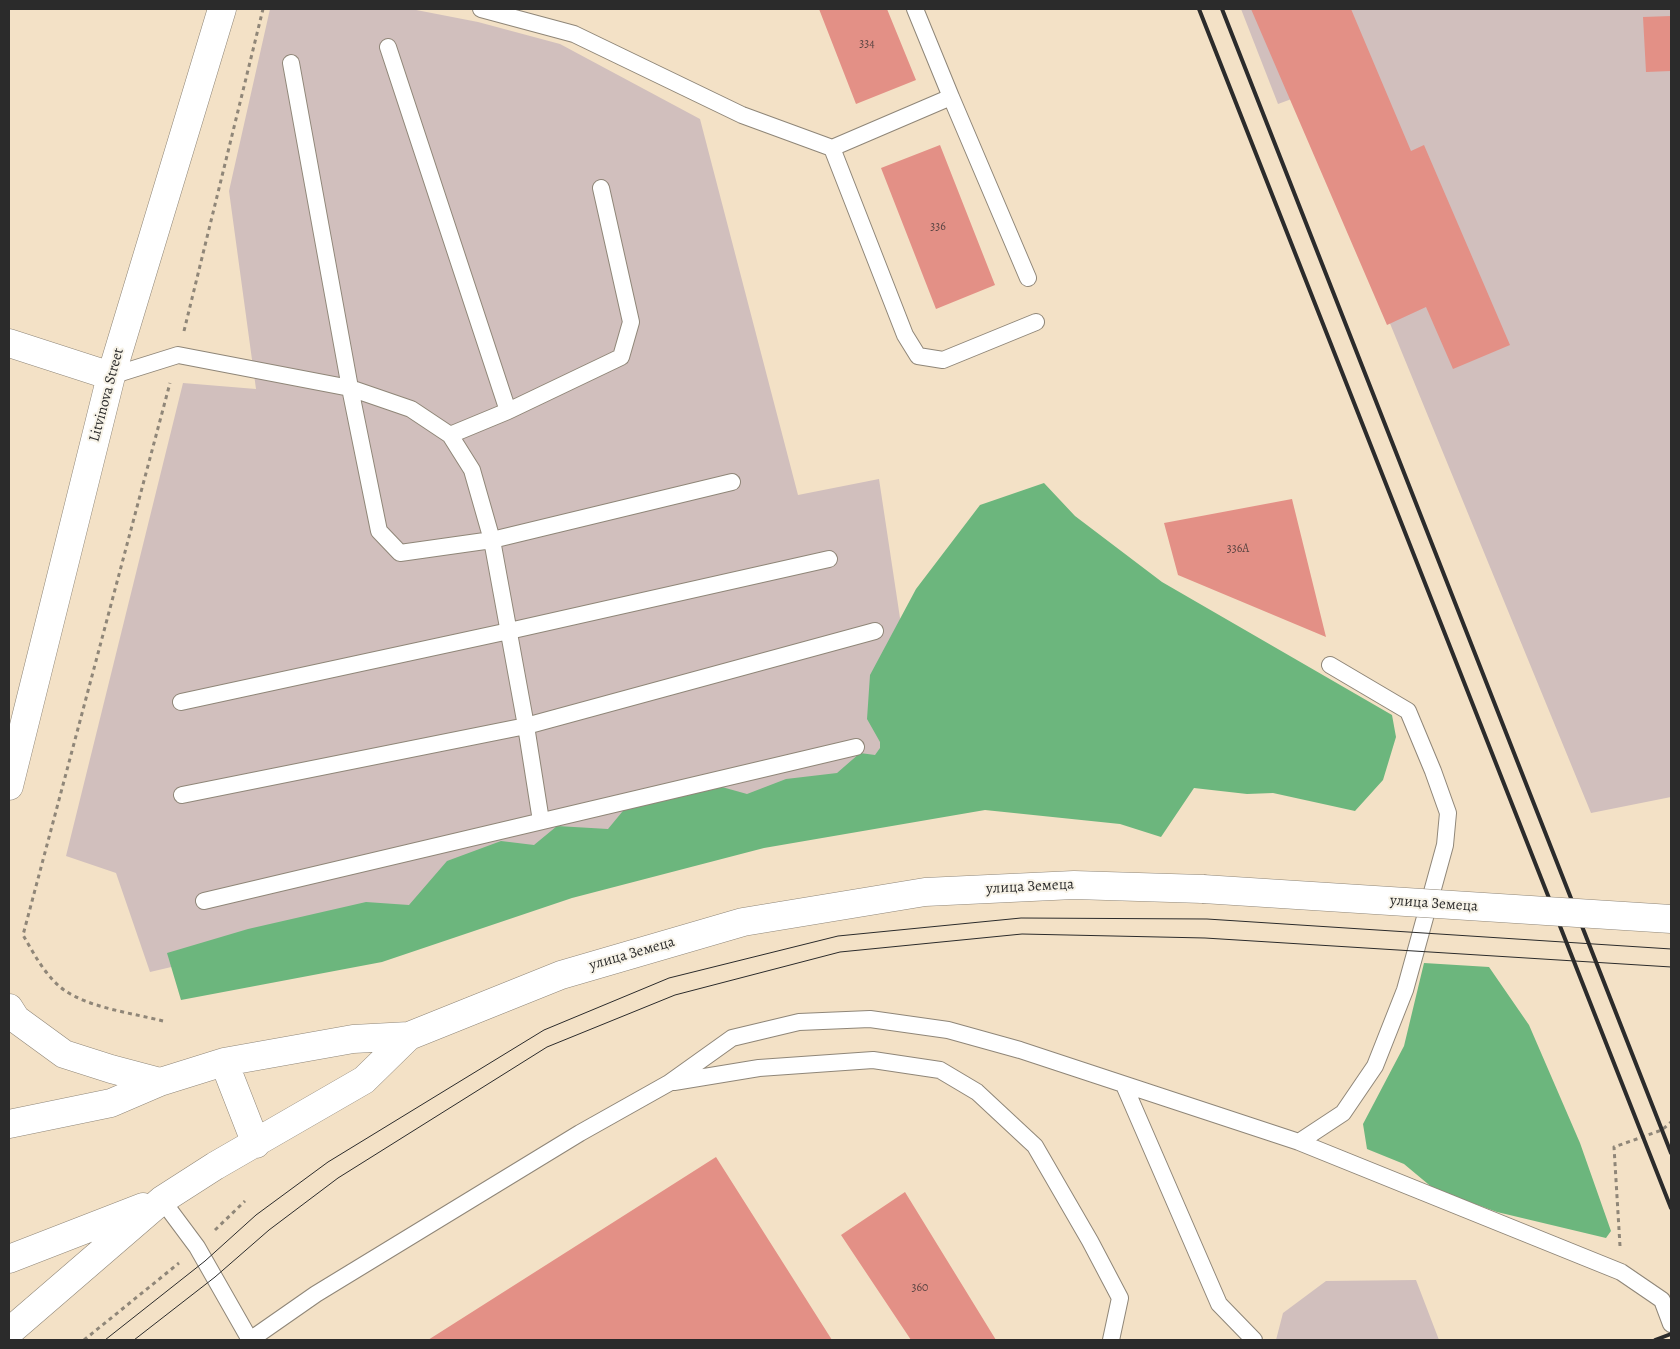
<!DOCTYPE html>
<html>
<head>
<meta charset="utf-8">
<style>
  body { margin:0 }
  #map { position:relative; width:1680px; height:1349px; overflow:hidden; background:#f3e1c6; font-family:Alegreya,serif }
  canvas { display:block }
  .frame { position:absolute; inset:0; border:10px solid #2b2b2b; pointer-events:none }
</style>
</head>
<body>
<div id="map">
<canvas width="1680" height="1349"></canvas>
<div class="frame"></div>
</div>
<script>
const ctx = document.querySelector('canvas').getContext('2d');
ctx.lineJoin = 'round';
function fill(path, color) {
  ctx.fillStyle = color;
  ctx.fill(path, 'evenodd');
}
function stroke(path, color, width, dash) {
  ctx.strokeStyle = color;
  ctx.lineWidth = width;
  ctx.lineCap = dash ? 'butt' : 'round';
  ctx.setLineDash(dash || []);
  ctx.stroke(path);
}
function drawText(font, color, halo, rows, align = 'center') {
  ctx.font = font + ' Alegreya,serif';
  ctx.lineWidth = 4;
  ctx.setLineDash([]);
  ctx.textBaseline = 'middle';
  ctx.strokeStyle = halo;
  ctx.fillStyle = color;
  for (const [text, x, y, turn = 0] of rows) {
    ctx.save();
    ctx.translate(x, y);
    ctx.rotate((+turn || 0) * Math.PI / 180);
    ctx.textAlign = isNaN(turn) ? turn : align;
    if (halo) ctx.strokeText(text, 0, 0);
    ctx.fillText(text, 0, 0);
    ctx.restore();
  }
}
const industrial = new Path2D(`
  M270 9H411L478 22 560 44 700 119 798 495 879 479 926 790 150 972 116 873 66 856 183 383 256 389 229 191Z
  M1241 9H1671V797L1591 813 1297 97 1278 104Z
  M1416 1280 1439 1340H1276L1283 1313 1326 1281Z`);
const forest = new Path2D(`
  M1044 483 1075 516 1162 582 1392 715 1396 737 1383 780 1355 811 1273 793 1247 794 1194 788 1161 837 1120 824 985 810 764 848 572 898 382 962 181 1000 167 953 248 929 366 902 409 905 447 861 501 841 534 845 557 826 608 829 627 806 722 787 747 794 786 779 837 773 860 753 875 755 880 748V742L867 719 870 675 916 589 980 505Z
  M1424 963 1489 967 1529 1025 1580 1143 1611 1231 1606 1238 1497 1212 1434 1189 1404 1164 1367 1149 1363 1124 1404 1046Z`);
const building = new Path2D(`
  M819 9H887L916 80 856 104Z
  M1251 9H1351L1411 151 1424 145 1510 345 1453 369 1426 307 1387 325Z
  M1671 16V71L1646 72 1643 17Z
  M940 145 995 285 936 309 881 168Z
  M1292 499 1326 637 1178 575 1164 523Z
  M716 1157 832 1340H428Z
  M905 1192 996 1340H911L841 1235Z`);
const path = new Path2D(`
  M184 331 263 9
  M163 1021C132 1013 90 1008 64 990 46 977 34 954 23 935L170 383
  M215 1230 245 1201
  M1620 1246 1614 1147 1662 1130 1671 1122
  M84 1340 179 1263`);
const lane = new Path2D(`
  M481 9 574 34 742 115 832 148 951 97 915 9
  M388 47 508 411 450 435
  M291 63 350 388 379 531 400 553 492 540 732 482
  M951 97 1028 278
  M832 148 905 335 918 356 943 360 1036 322
  M111 376 178 355 350 388 411 409 450 435 472 470 492 540 526 726 541 821
  M508 411 621 357 631 322 601 188
  M181 702 509 631 829 559
  M182 795 526 726 875 631
  M204 901 856 747
  M674 1082 759 1068 873 1060 940 1070 977 1092 1035 1146 1090 1241 1120 1298 1111 1340
  M1124 1085 1219 1304 1254 1340
  M1299 1142 1343 1113 1375 1066 1405 990 1445 845 1448 813 1433 771 1408 711 1330 665
  M162 1200 197 1247 250 1340 316 1294 580 1133 669 1083 732 1038 799 1022 870 1019 948 1030 1020 1050 1299 1142 1621 1272 1662 1300 1671 1324`);
const primary = new Path2D(`
  M9 343 111 376
  M9 786 111 376 222 9
  M9 1008 16 1019 64 1054 111 1069 160 1082
  M224 1062 256 1144
  M9 1124 111 1103 160 1082 224 1062 353 1039 409 1036 561 975 743 922 925 892 1074 885 1203 889
  M9 1259 143 1207
  M9 1332 162 1200 215 1166 364 1080 409 1036`);
const tram = new Path2D(`
  M105 1340 205 1261 256 1215 328 1162 544 1030 669 978 838 936 1021 918 1207 919 1671 949
  M134 1340 215 1277 269 1230 338 1178 547 1047 675 995 840 952 1022 934 1205 938 1671 967`);
const rail = new Path2D(`
  M1199 9 1671 1208
  M1222 9 1671 1153
  M1655 1340 1671 1334`);
const primaryBridge = new Path2D(`
  M1203 889 1671 919`);
const numberNames = [
  ["334",867,44],
  ["336",938,227],
  ["336А",1238,549],
  ["360",920,1288]
];
const streetNames = [
  ["Litvinova Street",107,395,-75],
  ["улица Земеца",1030,887,-3],
  ["улица Земеца",1434,904,4],
  ["улица Земеца",632,954,-16]
];
fill(industrial, '#d1bfbd');
fill(forest, '#6cb67d');
fill(building, '#e39086');
stroke(lane, '#8f8678', 18);
stroke(primary, '#8f8678', 29);
stroke(path, '#8f8678', 3, [4, 4]);
stroke(lane, '#fff', 16);
stroke(primary, '#fff', 28);
stroke(tram, '#2b2b2b', 1);
stroke(rail, '#2b2b2b', 4);
stroke(primaryBridge, '#8f8678', 29, []);
stroke(primaryBridge, '#fff', 28);
drawText('12px', '#594442', null, numberNames);
drawText('15px', '#2b2b2b', '#f7f3e8', streetNames);
</script>
</body>
</html>
